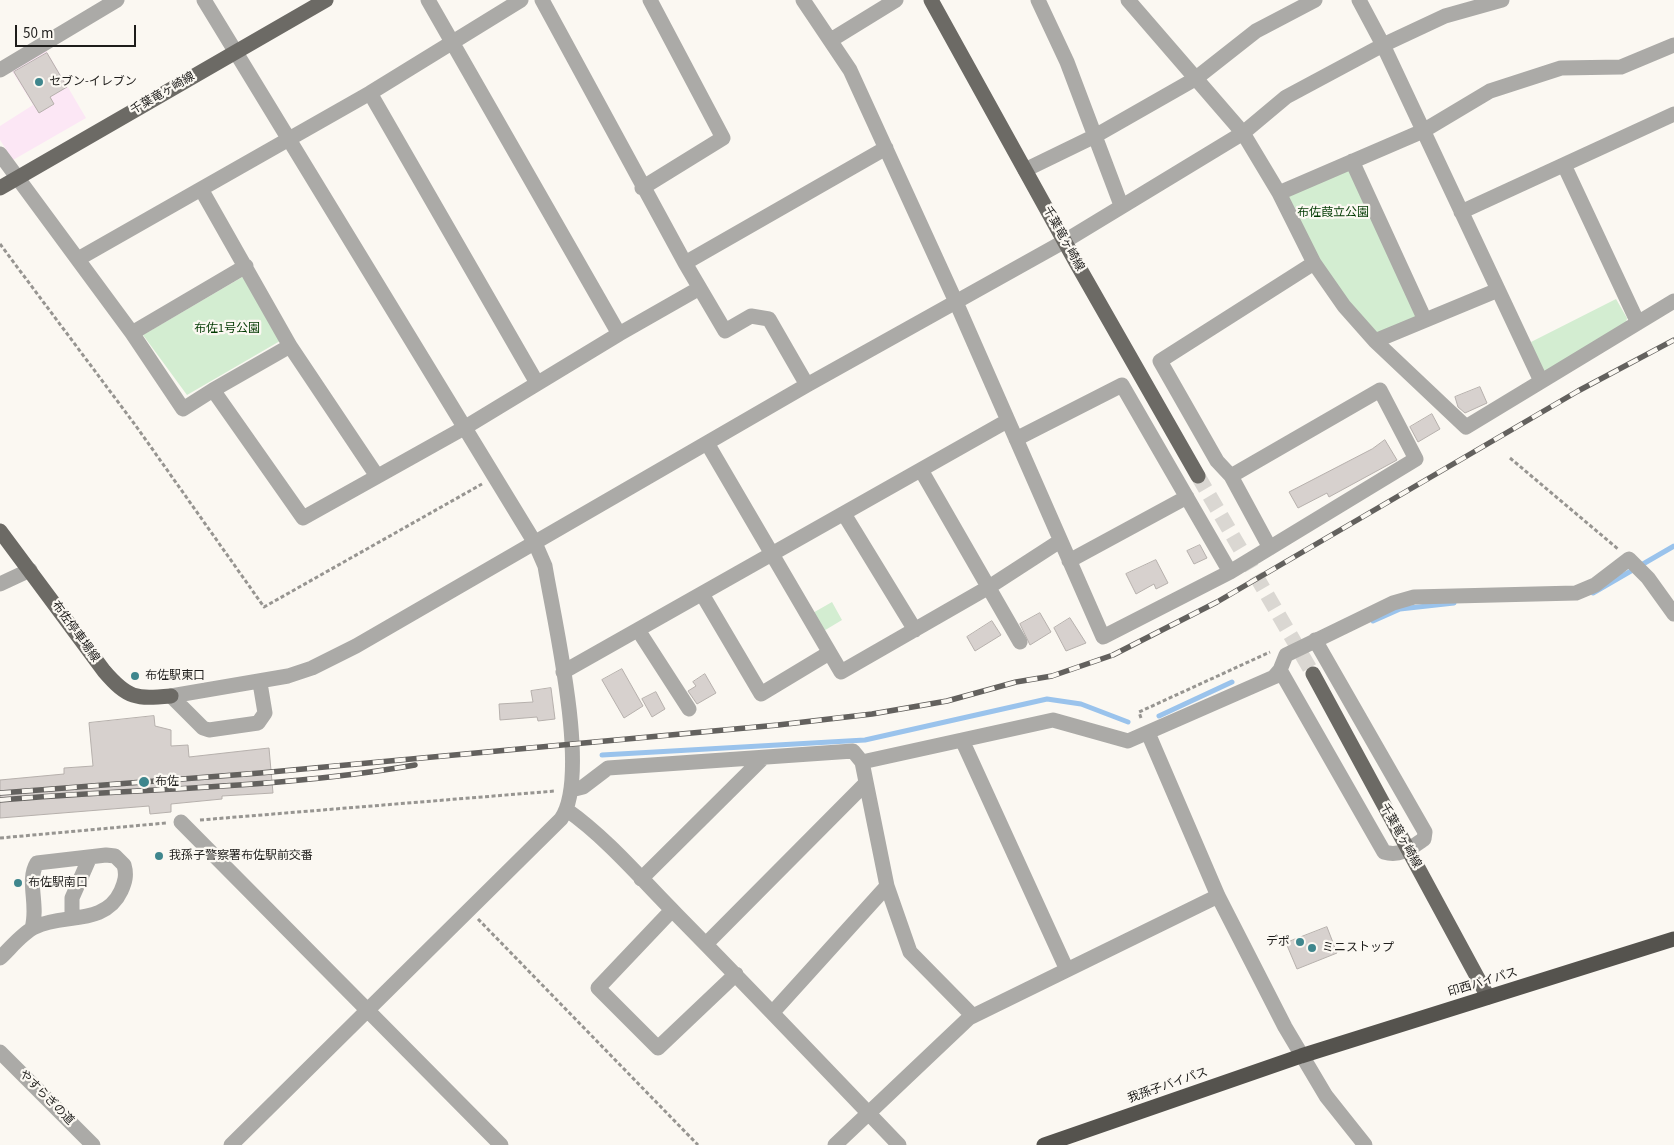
<!DOCTYPE html>
<html>
<head>
<meta charset="utf-8">
<style>
  body { margin:0 }
  #map { position:relative; width:1674px; height:1145px; overflow:hidden; background:#fbf8f2; font-family:"Source Sans 3",sans-serif }
  canvas { display:block }
  .scale { position:absolute; left:15px; top:25px; width:121px; height:22px; box-sizing:border-box; border:2px solid #1e1d1b; border-top:0; padding-left:6px; font-size:15px; line-height:18px; white-space:nowrap; color:#1e1d1b; -webkit-text-stroke:4px #fbf8f2; paint-order:stroke }
</style>
</head>
<body>
<div id="map">
<canvas width="1674" height="1145"></canvas>
<div class="scale">50 m</div>
</div>
<script>
const ctx = document.querySelector('canvas').getContext('2d');
ctx.lineJoin = 'round';
function fill(path, color) {
  ctx.fillStyle = color;
  ctx.fill(path, 'evenodd');
}
function stroke(path, color, width, dash) {
  ctx.strokeStyle = color;
  ctx.lineWidth = width;
  ctx.lineCap = dash ? 'butt' : 'round';
  ctx.setLineDash(dash || []);
  ctx.stroke(path);
}
function drawText(font, color, halo, rows, align = 'center') {
  ctx.font = font + ' "Source Sans 3","Noto Sans JP",sans-serif';
  ctx.lineWidth = 4.5;
  ctx.setLineDash([]);
  ctx.textBaseline = 'middle';
  ctx.strokeStyle = halo;
  ctx.fillStyle = color;
  for (const [text, x, y, turn = 0] of rows) {
    ctx.save();
    ctx.translate(x, y);
    ctx.rotate((+turn || 0) * Math.PI / 180);
    ctx.textAlign = isNaN(turn) ? turn : align;
    if (halo) ctx.strokeText(text, 0, 0);
    ctx.fillText(text, 0, 0);
    ctx.restore();
  }
}
const commercial = new Path2D(`
  M46 50 86 118 13 160 0 140V126L33 105 12 71Z`);
const green = new Path2D(`
  M1352 161 1425 320 1375 341 1344 306 1279 193Z
  M244 276 280 341 187 395 143 335Z
  M1616 299 1627 318 1625 328 1542 374 1531 342Z
  M832 602 842 620 822 632 811 614Z`);
const stream = new Path2D(`
  M1593 593 1674 546
  M1373 621 1400 609 1454 603
  M1159 716 1232 682
  M602 755 865 740 1047 699 1081 704 1128 722`);
const building = new Path2D(`
  M47 53 67 87 50 97 54 104 39 113 14 72Z
  M1480 387 1487 403 1465 413 1458 407 1455 397Z
  M1432 414 1440 429 1418 442 1410 427Z
  M1385 440 1397 460 1329 497 1327 493 1298 508 1289 492 1372 449Z
  M1200 545 1207 558 1194 564 1187 551Z
  M1156 560 1168 583 1156 589 1154 584 1136 594 1126 574Z
  M1040 613 1051 632 1030 645 1020 624Z
  M1070 618 1086 643 1066 651 1054 628Z
  M992 621 1001 635 975 651 967 637Z
  M622 669 643 706 624 718 602 680Z
  M705 674 716 693 697 704 688 691 696 686 693 682Z
  M551 688 555 719 538 721 537 717 500 720 499 704 533 702 531 691Z
  M656 692 665 709 652 717 642 699Z
  M154 716 155 726 171 730V746L188 745 189 757 269 748 273 793 222 796V799L171 804V812L150 814 149 806 0 818V780L64 774V768L93 766 89 723Z
  M1327 927 1337 953 1297 969 1286 943Z`);
const majorTunnel = new Path2D(`
  M1198 476 1313 674`);
const path = new Path2D(`
  M0 244 136 426 264 607 482 484
  M1510 458 1618 549
  M1141 718 1139 712 1270 652
  M200 820 555 791
  M0 838 166 823
  M478 919 698 1145`);
const minor = new Path2D(`
  M204 0 535 543 545 566C554 621 591 776 561 819L231 1145
  M542 0 685 263
  M803 0 850 70 956 302 1103 637 1230 572 1416 459 1380 390 1231 476
  M1038 0 1067 62 1121 205
  M1128 0 1243 133 1279 193 1314 263 1344 306 1375 341 1466 427 1674 301
  M1359 0 1383 45 1541 381
  M831 40 896 0
  M0 70 117 0
  M370 93 537 383
  M0 154 132 333 183 409 213 390 303 518 464 428 619 334 428 0
  M1352 161 1425 320
  M1564 165 1638 323
  M1025 170 1095 136 1195 79 1256 31 1315 0
  M642 188 723 138 650 0
  M201 189 370 93 521 0
  M1279 193 1423 131 1490 91 1561 68 1621 67 1674 45
  M1461 212 1674 114
  M78 259 201 189 290 346 213 390
  M132 333 246 266
  M619 334 698 289
  M1375 341 1498 290
  M290 346 377 476
  M807 385 769 319 751 316 725 331 685 263 886 148
  M1016 439 1122 385 1230 572
  M707 443 841 672 989 587 1060 541
  M921 470 1020 642
  M844 514 915 630
  M1270 548 1231 476 1217 461 1160 361 1314 263
  M1069 561 1187 497
  M0 584 30 570
  M702 594 761 694 829 653
  M638 630 689 709
  M1280 670 1384 852C1400 857 1411 848 1424 839L1425 832 1315 640
  M563 672 1007 421
  M171 696 288 676 312 668 356 646 807 385 1065 241 1243 133 1286 97 1383 45 1445 16 1502 0
  M171 696 203 728 209 730 258 723 265 713 260 683
  M1148 733 1218 896 1285 1027 1326 1096 1365 1145
  M962 740 1067 970
  M571 790 583 787 608 768 853 751 862 762 1053 720 1128 741 1274 677 1280 670 1286 655 1393 603 1414 597 1576 593 1595 585 1629 559 1648 578 1674 614
  M567 810C608 839 642 880 677 915 752 991 825 1068 899 1145
  M181 822 501 1145
  M641 879 763 758
  M887 886 910 952 973 1016
  M672 910 598 988 658 1048 736 974
  M72 918V898L90 857
  M706 944 866 783
  M0 958C10 949 22 933 35 927 63 913 105 926 121 891 125 882 127 875 124 865L115 856 106 855 37 863C26 881 39 905 32 928
  M773 1012 887 886 862 762
  M0 1052 93 1145
  M835 1145 969 1018 1218 896`);
const major = new Path2D(`
  M931 0 1077 264 1198 476
  M0 188 326 0
  M0 531 104 671C128 699 136 699 171 696
  M1313 674 1488 997`);
const highway = new Path2D(`
  M1044 1145 1301 1056 1674 939`);
const rail = new Path2D(`
  M0 793 260 773 778 725 872 714 947 701 1016 682 1052 676 1113 655 1217 602 1578 391 1674 340
  M0 800C138 788 278 789 415 765`);
const markers = [
  [39,82,5,"#3f868d"],
  [135,676,5,"#3f868d"],
  [144,782,6,"#3f868d"],
  [159,856,5,"#3f868d"],
  [18,883,5,"#3f868d"],
  [1300,942,5,"#3f868d"],
  [1312,948,5,"#3f868d"]
];
const poiNames = [
  ["セブン-イレブン",49,82],
  ["布佐駅東口",145,676],
  ["布佐",155,782],
  ["我孫子警察署布佐駅前交番",169,856],
  ["布佐駅南口",28,883],
  ["デポ",1290,942,"right"],
  ["ミニストップ",1322,948]
];
const streetNames = [
  ["千葉竜ヶ崎線",163,94,-30],
  ["千葉竜ヶ崎線",1063,239,61],
  ["布佐停車場線",75,632,54],
  ["千葉竜ヶ崎線",1400,836,61],
  ["印西バイパス",1483,983,-17],
  ["我孫子バイパス",1168,1086,-19],
  ["やすらぎの道",46,1098,45]
];
const parkNames = [
  ["布佐葭立公園",1333,213],
  ["布佐1号公園",227,329]
];
fill(commercial, '#fce7f5');
fill(green, '#d3edd1');
stroke(stream, '#9ac3ec', 5);
fill(building, '#d7d1ce');
stroke(building, '#b6b0ac', 1);
stroke(majorTunnel, '#dad7d2', 15, [15, 8]);
stroke(path, '#979591', 3, [4, 2.5]);
stroke(minor, '#abaaa7', 15);
stroke(major, '#6c6a65', 15);
stroke(highway, '#55534e', 15);
stroke(rail, '#63615e', 5.5);
stroke(rail, '#fbf8f2', 4, [11]);
for (const [x, y, r, color] of markers) {
  const dot = new Path2D();
  dot.arc(x, y, r, 0, 2 * Math.PI);
  ctx.fillStyle = color;
  ctx.fill(dot);
  stroke(dot, '#fbf8f2', 2);
}
drawText('12px', '#1e1d1b', '#fbf8f2', poiNames, 'left');
drawText('12px', '#1e1d1b', '#fbf8f2', streetNames);
drawText('12px', '#003900', '#fbf8f2', parkNames);
</script>
</body>
</html>
